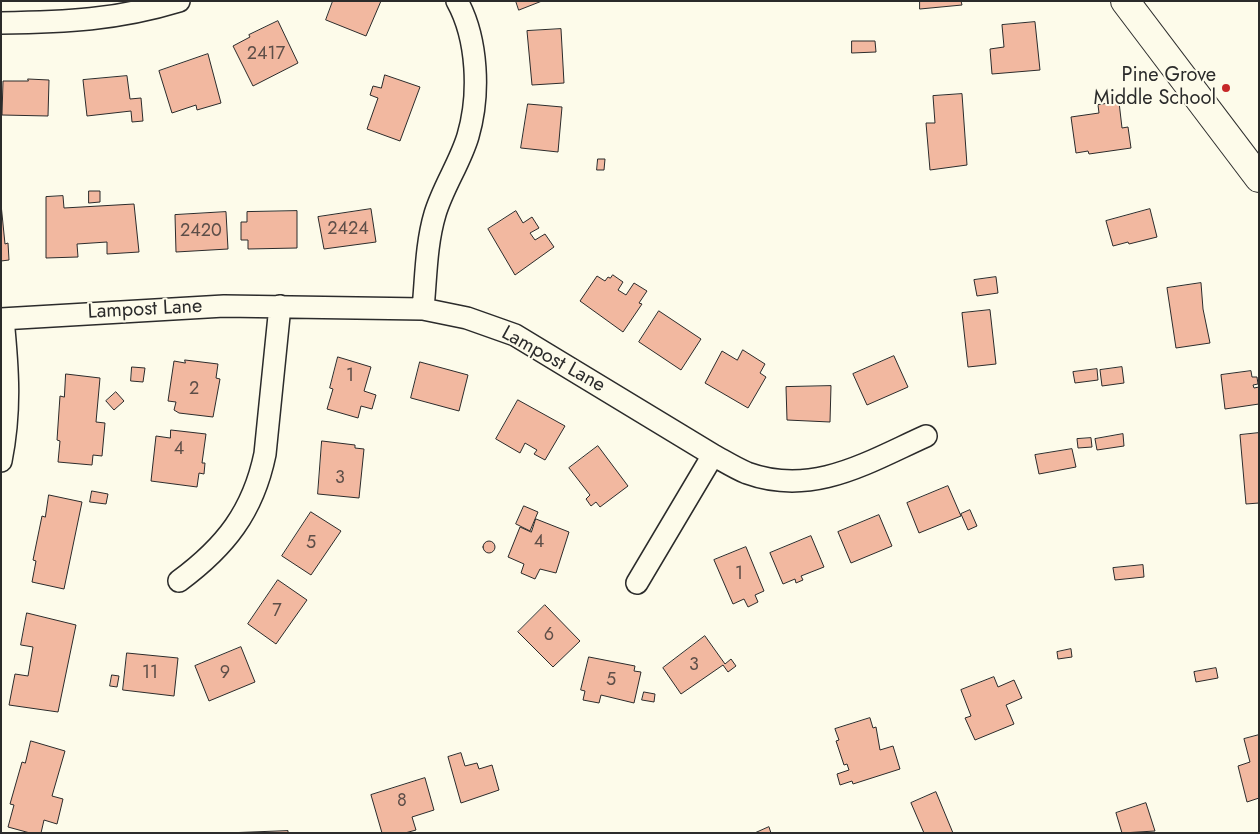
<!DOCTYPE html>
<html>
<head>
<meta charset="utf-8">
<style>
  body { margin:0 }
  #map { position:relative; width:1260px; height:834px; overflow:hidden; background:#fdfbea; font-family:Jost,sans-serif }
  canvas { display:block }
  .frame { position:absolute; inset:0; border:2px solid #2b2b2b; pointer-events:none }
</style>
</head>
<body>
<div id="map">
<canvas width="1260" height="834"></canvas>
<div class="frame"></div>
</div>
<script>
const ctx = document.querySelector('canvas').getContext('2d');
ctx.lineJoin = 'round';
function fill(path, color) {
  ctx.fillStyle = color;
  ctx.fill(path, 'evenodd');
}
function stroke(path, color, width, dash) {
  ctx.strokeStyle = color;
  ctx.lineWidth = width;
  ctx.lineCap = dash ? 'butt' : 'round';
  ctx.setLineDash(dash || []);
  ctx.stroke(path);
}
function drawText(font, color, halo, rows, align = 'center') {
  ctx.font = font + ' Jost,sans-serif';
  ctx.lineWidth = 4;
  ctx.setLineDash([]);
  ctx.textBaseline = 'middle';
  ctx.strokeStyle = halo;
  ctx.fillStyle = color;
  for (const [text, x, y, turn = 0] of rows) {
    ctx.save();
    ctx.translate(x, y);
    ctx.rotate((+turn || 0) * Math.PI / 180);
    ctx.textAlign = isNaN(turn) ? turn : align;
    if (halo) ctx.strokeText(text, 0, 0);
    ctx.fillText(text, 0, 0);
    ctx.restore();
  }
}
const building = new Path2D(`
  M333 1H381L366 36 326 20Z
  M516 1H542L519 10Z
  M920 1H961L962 5 920 9Z
  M278 21 298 63 253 86 233 46 250 37 249 35Z
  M1035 22 1040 70 992 74 990 49 1004 47 1002 25Z
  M561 29 564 83 532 85 527 31Z
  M852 41H875L876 52 852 53Z
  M208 54 221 103 197 110 196 105 172 113 159 71Z
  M385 75 420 87 400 141 367 129 378 98 370 95 373 86 381 88Z
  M127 76 130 99 141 98 143 121 132 122 131 111 87 116 83 80Z
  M28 79 49 80 48 116 2 115 3 81H28Z
  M962 94 967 165 930 170 926 123H935L933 96Z
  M1119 102 1122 128 1128 127 1131 148 1089 154 1088 151 1076 153 1071 117 1099 113 1098 105Z
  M528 104 562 107 558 152 521 148Z
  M598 159H605L604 170H597Z
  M89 191H100V202L89 203Z
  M63 196 64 208 134 204 139 252 107 254V242L77 244 78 257 46 258V197Z
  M1 204 5 244 8 243 9 260 1 261Z
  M371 209 376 242 324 249 318 217Z
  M1150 209 1157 237 1129 244 1128 242 1113 246 1106 221Z
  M297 211V248L248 249V240H241V222H247V212Z
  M516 211 523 223 532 217 539 228 530 233 535 240 545 234 554 247 515 275 488 229Z
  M226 212 228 249 176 252 175 215Z
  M613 275 623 282 618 290 626 295 634 283 647 291 639 303 642 304 623 332 580 301 597 276 605 281 608 277 610 278Z
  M996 277 998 293 977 296 974 280Z
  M1201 283 1203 309 1210 343 1176 348 1167 288Z
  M990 310 996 364 968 367 962 313Z
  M659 311 701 339 681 370 639 342Z
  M743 350 765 364 760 373 766 377 748 408 705 383 722 351 737 360Z
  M894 356 908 387 867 405 853 374Z
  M338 357 371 367 364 391 376 395 372 409 361 406 358 418 327 409 333 389 330 388Z
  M185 360 218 364 216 378 220 379 213 417 179 413 174 410 176 402 168 401 174 361 185 363Z
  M420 362 468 375 459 411 411 398Z
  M132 367 145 368 143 382 131 381Z
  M1122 367 1124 383 1102 386 1100 370Z
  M1097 369 1098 380 1075 383 1073 372Z
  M1251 371 1252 377H1257L1258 384 1253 385 1254 388 1259 387V404L1225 409 1221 375Z
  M66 374 100 378 96 422 105 423 102 456 93 455 92 465 58 462 60 441 57 440 60 396 64 397Z
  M831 386 830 422 787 420 786 387Z
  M116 392 124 401 114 410 106 401Z
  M518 400 565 426 545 460 534 454 537 450 525 443 520 453 496 439Z
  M171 430 206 434 202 463H205L204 474 199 473 197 487 151 481 156 436 170 438Z
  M1259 433V503L1246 504 1240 435Z
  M1123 434 1124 446 1097 450 1095 439Z
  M1091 438 1092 447 1078 448 1077 439Z
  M322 441 355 445V448L364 449 359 498 318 494Z
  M598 446 628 486 600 507 596 502 591 506 586 499 590 495 569 468Z
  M1072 449 1076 467 1039 474 1035 455Z
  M948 486 961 516 919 533 907 503Z
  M92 491 108 494 106 504 90 502Z
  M49 495 82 502 64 589 32 582 36 561 33 560 42 516 45 517Z
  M524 506 538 512 530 531 516 524Z
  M970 510 977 526 968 530 961 514Z
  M311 512 341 531 311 575 282 556Z
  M879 515 892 546 851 563 838 532Z
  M536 519 569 532 556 573 540 569 535 579 521 573 524 564 508 557 520 527 531 532Z
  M811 536 824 567 801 576 803 580 796 583 795 579 783 584 770 553Z
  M483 547a6 6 0 1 1 12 0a6 6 0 1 1-12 0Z
  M746 547 764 591 755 595 758 602 748 607 744 599 733 604 714 560Z
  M1143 565 1144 577 1115 580 1113 568Z
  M278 580 307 600 276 644 248 624Z
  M545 605 580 641 553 667 518 632Z
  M27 613 76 625 58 712 9 705 15 674 28 676 33 647 21 645Z
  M705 636 725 664 731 659 736 666 728 672 723 665 681 694 663 668Z
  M241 647 255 682 209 701 195 666Z
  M1071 649 1072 657 1058 659 1057 652Z
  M127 653 178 658 174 696 123 690Z
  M589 657 635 666 634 671 641 672 634 703 601 695 599 703 583 700 585 691 581 690Z
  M1216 668 1218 678 1196 682 1194 672Z
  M112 675 119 676 117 687 110 686Z
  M994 677 998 687 1014 680 1022 698 1006 705 1014 724 975 740 965 718 971 716 961 690Z
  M644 692 655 694 654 702 642 700Z
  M870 718 873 728 876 727 880 750 893 746 900 769 853 784 852 781 840 785 837 774 849 770 847 764 844 765 836 741 839 740 835 729Z
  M1259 735V798L1247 802 1238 766 1250 762 1244 739Z
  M31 741 65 751 52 796 63 799 57 824 44 820 41 833H30L8 827 14 805 10 804 22 762 25 763Z
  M461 753 465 766 477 763 479 769 492 765 499 790 461 803 448 757Z
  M425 778 434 810 412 817 416 830 405 833H382L371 795Z
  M936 792 953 833H924L911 803Z
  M1146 803 1155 831 1122 833 1116 813Z
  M769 827 771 833H755Z
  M288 831V833H226Z`);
const street = new Path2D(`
  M1 23C65 22 117 20 179 1
  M423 309C426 278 426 244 435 214 443 187 460 163 468 136 480 95 478 39 457 1
  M1 319 224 306 423 309 467 318 515 335 713 455C724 461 735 468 747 473 813 497 868 462 926 436
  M1 461C11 411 8 369 3 319
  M179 581C225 547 253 512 265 454L280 306
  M637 583 713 455`);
const secondary = new Path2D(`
  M1125 1 1259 178`);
const markers = [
  [1226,88,5,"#c62828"]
];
const numberNames = [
  ["2417",266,55],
  ["2424",348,230],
  ["2420",201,232],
  ["1",350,377],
  ["2",194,390],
  ["4",179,450],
  ["3",340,479],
  ["4",539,543],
  ["5",311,544],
  ["1",739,575],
  ["7",277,612],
  ["6",549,636],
  ["3",694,666],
  ["11",150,674],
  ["9",225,674],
  ["5",611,681],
  ["8",402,802]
];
const poiNames = [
  ["Pine Grove",1216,76],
  ["Middle School",1216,99]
];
const streetNames = [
  ["Lampost Lane",145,310,-3],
  ["Lampost Lane",553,360,29]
];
fill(building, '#f2b8a0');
stroke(building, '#2b2b2b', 1);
stroke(street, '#2b2b2b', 24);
stroke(secondary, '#2b2b2b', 30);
stroke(street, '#fdfbea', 21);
stroke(secondary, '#fdfbea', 28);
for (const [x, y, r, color] of markers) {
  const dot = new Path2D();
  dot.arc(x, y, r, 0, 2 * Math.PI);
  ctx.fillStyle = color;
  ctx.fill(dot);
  stroke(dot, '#fdfbea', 2);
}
drawText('18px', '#5d4e48', null, numberNames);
drawText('20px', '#2b2b2b', '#fdfbea', poiNames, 'right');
drawText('20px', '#2b2b2b', '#fdfbea', streetNames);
</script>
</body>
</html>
